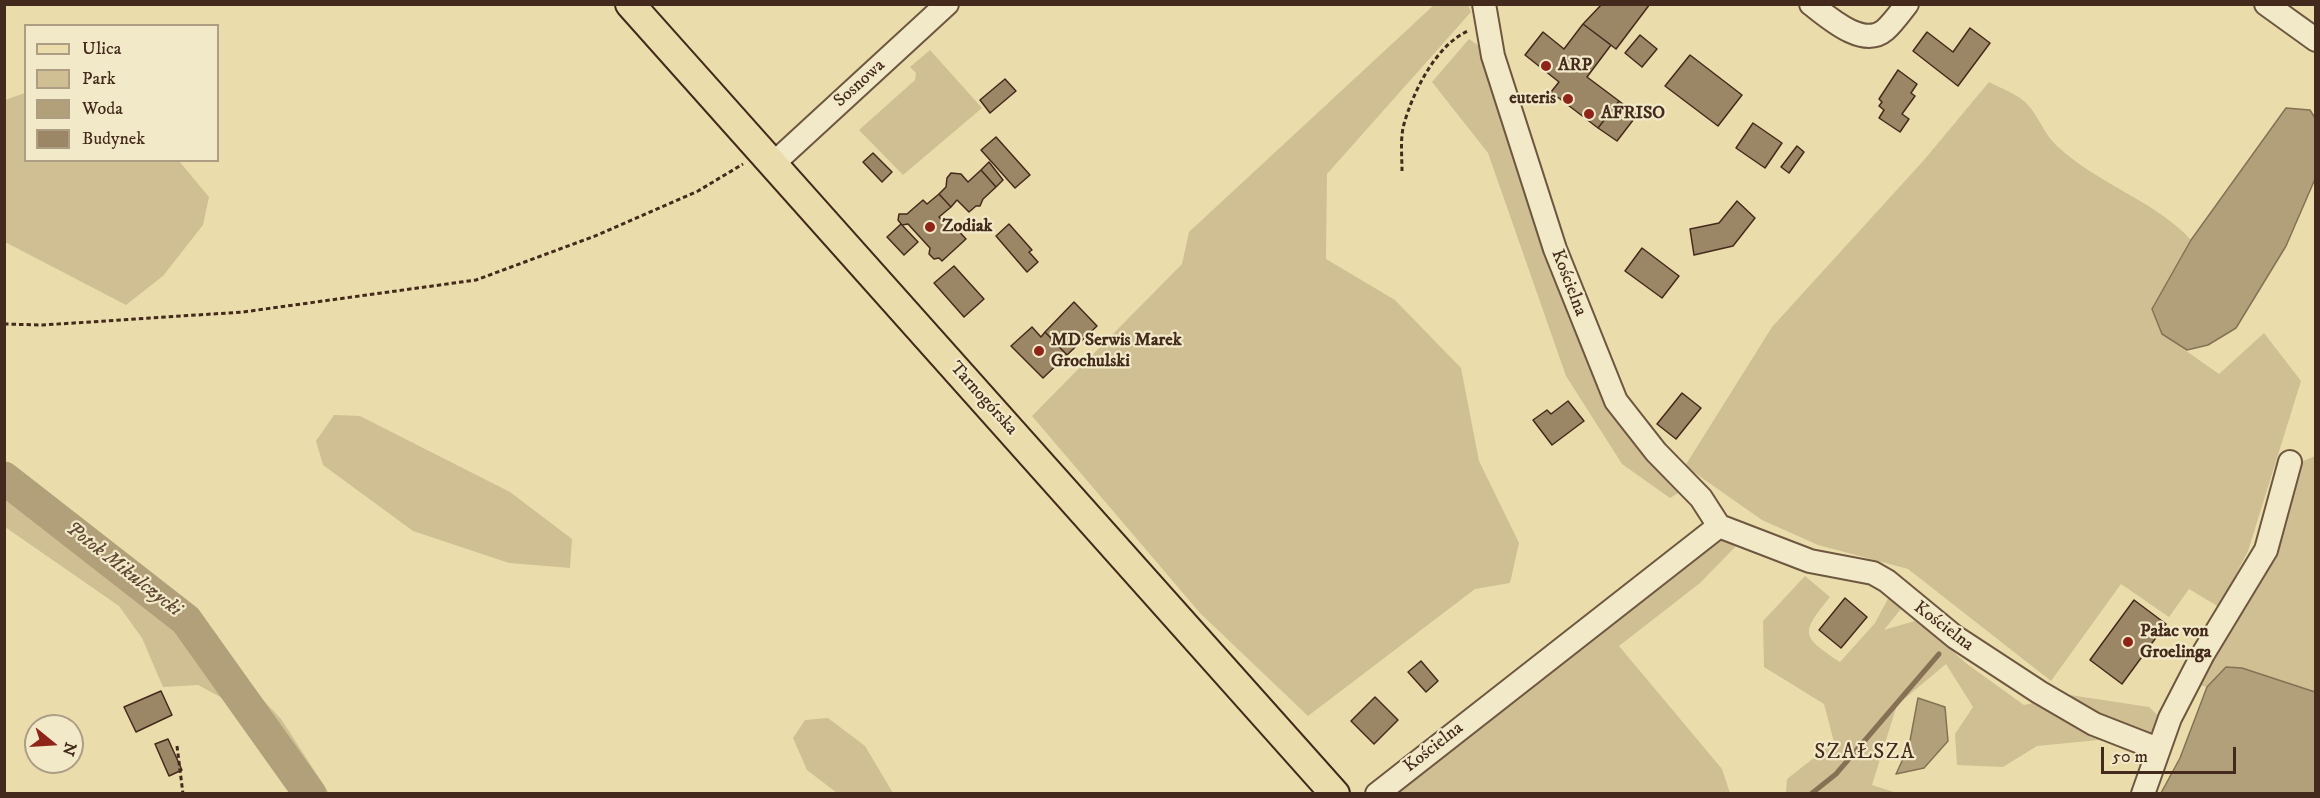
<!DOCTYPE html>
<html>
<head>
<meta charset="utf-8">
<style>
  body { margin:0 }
  #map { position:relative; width:2320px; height:798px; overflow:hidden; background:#ebddab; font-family:"IM FELL DW Pica",serif }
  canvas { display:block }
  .frame { position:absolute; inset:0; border:6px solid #442a1c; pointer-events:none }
  .legend { position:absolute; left:24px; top:24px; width:195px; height:138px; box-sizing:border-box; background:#f2e9c8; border:2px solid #ac9d83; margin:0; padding:8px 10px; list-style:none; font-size:18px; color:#442a1c }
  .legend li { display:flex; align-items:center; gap:12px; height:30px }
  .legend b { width:30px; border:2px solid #ac9d83 }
  .north { position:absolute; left:24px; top:714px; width:60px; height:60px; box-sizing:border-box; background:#f2e9c8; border:2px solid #ac9d83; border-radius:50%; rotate:108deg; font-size:16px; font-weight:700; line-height:24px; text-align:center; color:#442a1c }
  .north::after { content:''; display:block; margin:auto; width:21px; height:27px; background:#8f2418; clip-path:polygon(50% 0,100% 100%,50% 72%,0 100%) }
  .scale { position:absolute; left:2101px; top:747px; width:135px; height:27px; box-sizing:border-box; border:3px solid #442a1c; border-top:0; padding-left:8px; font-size:18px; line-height:21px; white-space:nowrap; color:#442a1c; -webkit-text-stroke:4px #f2e9c8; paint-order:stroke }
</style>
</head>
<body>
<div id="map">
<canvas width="2320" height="798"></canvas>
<div class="frame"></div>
<ul class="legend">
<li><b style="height:8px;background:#ebddab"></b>Ulica</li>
<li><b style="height:16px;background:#cfbf93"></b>Park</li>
<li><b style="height:16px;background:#b2a07a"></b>Woda</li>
<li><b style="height:16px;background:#9b8766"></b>Budynek</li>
</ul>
<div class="north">N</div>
<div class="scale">50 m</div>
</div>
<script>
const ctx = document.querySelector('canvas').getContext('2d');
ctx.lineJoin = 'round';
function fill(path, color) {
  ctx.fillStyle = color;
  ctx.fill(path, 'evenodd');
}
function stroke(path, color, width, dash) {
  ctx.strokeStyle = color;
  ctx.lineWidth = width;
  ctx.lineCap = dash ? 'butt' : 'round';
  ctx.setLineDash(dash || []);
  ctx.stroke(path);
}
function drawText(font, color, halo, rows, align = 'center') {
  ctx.font = font + ' "IM FELL DW Pica",serif';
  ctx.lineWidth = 4.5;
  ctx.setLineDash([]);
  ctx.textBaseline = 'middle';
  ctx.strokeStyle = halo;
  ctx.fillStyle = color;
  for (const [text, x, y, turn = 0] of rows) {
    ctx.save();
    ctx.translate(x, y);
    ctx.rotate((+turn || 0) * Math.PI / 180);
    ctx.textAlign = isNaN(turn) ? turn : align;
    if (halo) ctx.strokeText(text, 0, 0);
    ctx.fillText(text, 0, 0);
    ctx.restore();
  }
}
const green = new Path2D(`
  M1435 4 1468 5 1471 12 1327 174 1326 259 1395 300 1461 368 1479 461 1519 543 1510 583 1475 589 1308 716 1200 613 1032 416 1182 264 1189 232Z
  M1469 39 1493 56 1616 401 1690 486 1670 498 1622 464 1566 376 1488 153 1432 82Z
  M930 50 982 108 903 175 859 130 915 80 916 73 910 67Z
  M1989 82C2000 88 2020 95 2028 105 2039 117 2044 134 2057 146 2096 183 2157 202 2191 240L2152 309 2162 334 2219 374 2264 333 2301 381 2248 551 2219 607 2189 589 2169 617 2121 584 2051 681 1908 569 1818 545 1762 520 1685 466 1772 327 1924 160Z
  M25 93 26 160 179 161 209 197 203 225 163 276 126 305 5 242V100Z
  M334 415 360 416 510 492 572 539 570 568 509 563 413 531 323 465 316 441Z
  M2315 456V693L2227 667 2207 687 2199 685 2296 464Z
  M5 461 111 550 175 593 217 635 236 671 281 719 329 793H297L239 707 198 685 163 687 142 638 119 606 5 527Z
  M1718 532 1740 542 1700 583 1619 646 1722 769 1730 793 1390 794Z
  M1805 576 1830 597C1800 634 1801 636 1840 662L1875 623 1891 593 1905 604 1884 630 1918 620 1967 664 2024 705 2070 695 2149 707 2163 720 2156 746 2099 740 2037 746 2003 767 1957 765 1955 734 1973 707 1946 664 1897 705 1872 785 1897 793H1786L1787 779 1834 742 1824 704 1764 667 1763 621Z
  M828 718 865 746 893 793H837L807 770 793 738 805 720Z`);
const water = new Path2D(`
  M2286 108 2310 110 2315 118V179L2286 246 2236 328 2208 345 2187 350 2162 334 2152 309 2191 240Z
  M2226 667 2242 668 2315 692V793H2161L2180 758 2207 687Z
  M1918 698 1945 707 1948 741 1924 768 1896 774 1909 746Z`);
const stream = new Path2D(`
  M1811 794 1836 774 1939 654`);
const river = new Path2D(`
  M4 478 186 620 310 794`);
const building = new Path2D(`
  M1602 4H1650L1616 49 1583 24Z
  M1583 24 1611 45 1587 77 1619 101 1598 128 1551 92 1559 82 1525 55 1543 32 1564 49Z
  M1970 28 1990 43 1958 86 1913 51 1927 32 1953 52Z
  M1640 35 1657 49 1642 67 1625 53Z
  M1690 55 1742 95 1718 126 1665 86Z
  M1898 70 1917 84 1911 93 1915 96 1902 114 1909 119 1900 132 1879 118 1884 110 1879 106 1882 102 1879 99Z
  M1005 79 1016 91 990 113 980 100Z
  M1619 101 1637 115 1617 141 1598 128Z
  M1753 123 1782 143 1765 168 1736 148Z
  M996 137 1030 175 1015 188 981 150Z
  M1797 146 1804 152 1789 173 1781 167Z
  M873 153 892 172 882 182 863 162Z
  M989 162 1003 180 996 187 981 170Z
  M981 170 996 187 983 199 980 206H976L969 212 957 200 951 207 939 194 946 187 947 178 951 173 961 174 968 182Z
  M939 194 951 207 939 217 950 229 954 226 966 239 942 261 939 258 934 259 929 254 930 248 908 224 902 225 898 220 899 214H907L923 200 927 204Z
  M1737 201 1755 218 1733 246 1694 255 1690 229 1719 223Z
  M901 224 918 242 904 255 887 237Z
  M1009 224 1032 250 1029 252 1038 262 1027 272 996 236Z
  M1642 248 1679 276 1662 298 1625 271Z
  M954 266 984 299 964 317 934 283Z
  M1074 302 1097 326 1067 355 1045 332Z
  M1032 327 1041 337 1045 332 1067 355 1043 378 1011 346Z
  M1682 393 1701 408 1676 439 1657 424Z
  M1568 401 1584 421 1552 445 1533 420 1547 410 1551 414Z
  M1845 598 1867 617 1841 648 1819 630Z
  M2134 600 2166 624 2122 684 2090 660Z
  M1421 661 1438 681 1426 692 1408 672Z
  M161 691 172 715 136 732 124 707Z
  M1375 697 1398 720 1374 744 1351 721Z
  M168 739 182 770 169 776 155 744Z`);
const path = new Path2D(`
  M1402 171C1402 156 1400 138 1404 124 1413 92 1436 45 1468 31
  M4 324 43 325 243 312 476 280 595 236 698 191 743 164
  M177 746 183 794`);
const minor = new Path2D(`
  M1484 4 1493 56 1555 249 1616 401 1656 452 1701 498 1719 526 1810 561 1873 573 1887 581 1955 637 2039 692 2094 724 2158 749
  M1811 4C1828 17 1863 49 1885 30 1893 23 1900 13 1907 4
  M2266 4 2316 40
  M773 164 947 4
  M1377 794 1719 526
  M2143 794 2170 718 2203 654 2266 550 2290 462`);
const major = new Path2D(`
  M630 4 1335 794`);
const markers = [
  [1546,66,6,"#8f2418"],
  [1568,99,6,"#8f2418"],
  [1589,114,6,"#8f2418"],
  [930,227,6,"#8f2418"],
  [1039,351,6,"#8f2418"],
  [2128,642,6,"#8f2418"]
];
const poiNames = [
  ["ARP",1558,66],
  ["euteris",1556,99,"right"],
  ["AFRISO",1601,114],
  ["Zodiak",942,227],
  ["MD Serwis Marek",1051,341],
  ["Grochulski",1051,362],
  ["Pałac von",2140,632],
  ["Groelinga",2140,653]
];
const streetNames = [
  ["Sosnowa",860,84,-42],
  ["Kościelna",1568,283,69],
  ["Tarnogórska",983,399,48],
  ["Kościelna",1943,627,37],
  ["Kościelna",1434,748,-38]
];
const waterNames = [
  ["Potok Mikulczycki",123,570,38]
];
const quarterNames = [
  ["SZAŁSZA",1865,754]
];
fill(green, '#cfbf93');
fill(water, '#b2a07a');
stroke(water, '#867154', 1.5);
stroke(stream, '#867154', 5);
stroke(river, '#b2a07a', 33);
fill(building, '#9b8766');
stroke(building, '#442a1c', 1.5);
stroke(minor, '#6e5740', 26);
stroke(major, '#442a1c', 32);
stroke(path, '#442a1c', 3, [4.5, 3]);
stroke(minor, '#f2e9c8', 22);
stroke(major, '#ebddab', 28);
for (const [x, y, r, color] of markers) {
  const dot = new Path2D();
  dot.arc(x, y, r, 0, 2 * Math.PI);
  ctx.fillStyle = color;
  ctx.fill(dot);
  stroke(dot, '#f2e9c8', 2);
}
drawText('bold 18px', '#442a1c', '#f2e9c8', poiNames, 'left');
drawText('18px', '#442a1c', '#f2e9c8', streetNames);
drawText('italic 20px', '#604834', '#f2e9c8', waterNames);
ctx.letterSpacing = '1.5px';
drawText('21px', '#442a1c', '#f2e9c8', quarterNames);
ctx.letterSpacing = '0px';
</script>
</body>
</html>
